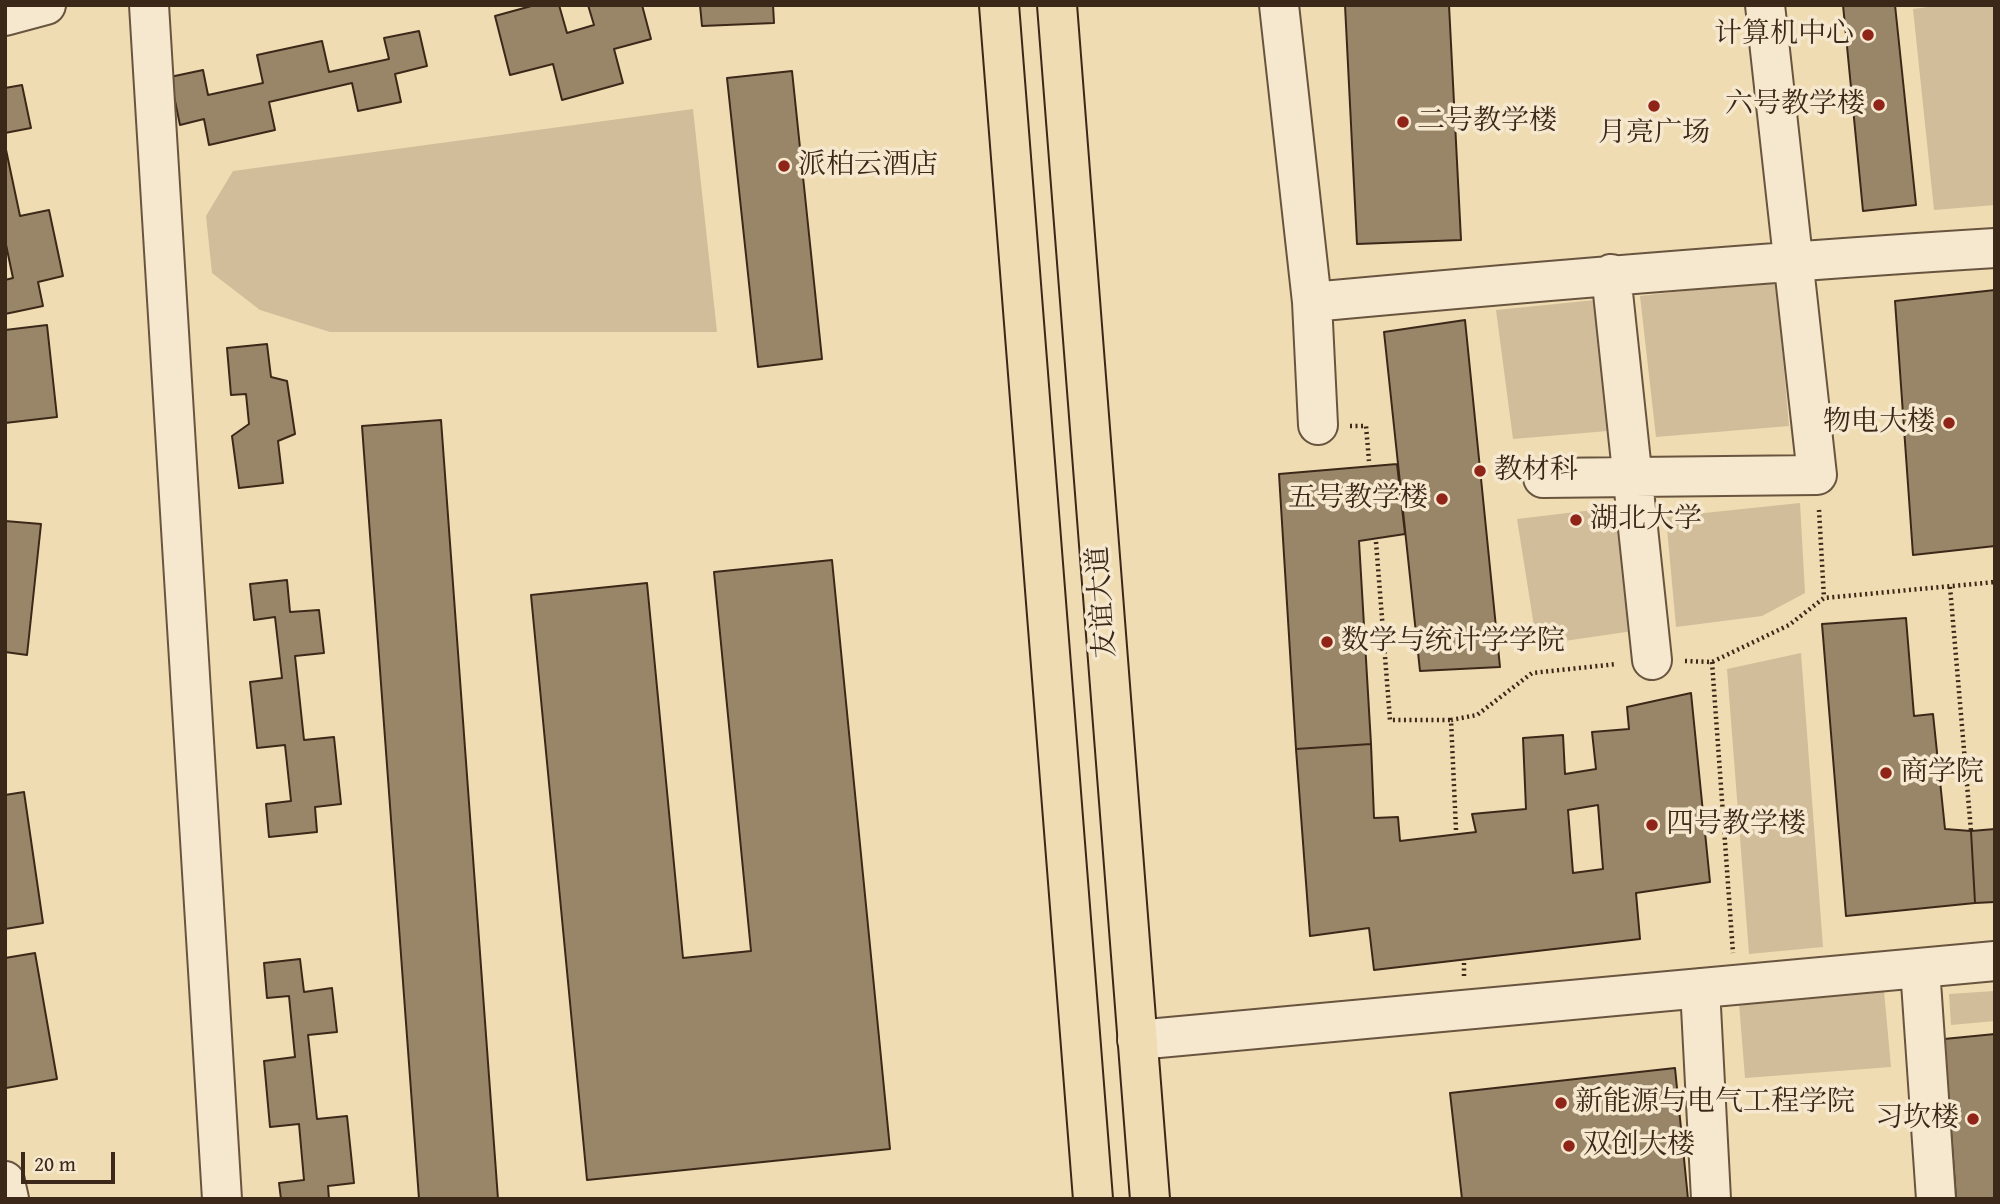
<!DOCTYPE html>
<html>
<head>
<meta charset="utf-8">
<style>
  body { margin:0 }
  #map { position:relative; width:2000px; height:1204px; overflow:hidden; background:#efdcb3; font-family:"Gentium Book Plus",serif }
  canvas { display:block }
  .frame { position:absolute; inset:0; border:7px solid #3c2818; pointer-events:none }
  .scale { position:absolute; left:21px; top:1152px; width:94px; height:32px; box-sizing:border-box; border:4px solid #3c2818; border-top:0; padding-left:9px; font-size:21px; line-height:24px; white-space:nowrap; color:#3c2818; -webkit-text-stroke:5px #f5e8ce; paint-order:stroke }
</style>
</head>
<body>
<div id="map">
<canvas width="2000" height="1204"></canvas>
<div class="frame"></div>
<div class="scale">20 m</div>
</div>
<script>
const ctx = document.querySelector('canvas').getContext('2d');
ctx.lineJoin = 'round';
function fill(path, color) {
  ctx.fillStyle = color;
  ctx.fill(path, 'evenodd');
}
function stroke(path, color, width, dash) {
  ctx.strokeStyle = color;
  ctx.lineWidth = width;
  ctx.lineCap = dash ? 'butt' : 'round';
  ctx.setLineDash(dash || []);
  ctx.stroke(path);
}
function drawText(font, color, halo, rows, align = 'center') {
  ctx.font = font + ' "Gentium Book Plus","Noto Serif SC",serif';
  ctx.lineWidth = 7;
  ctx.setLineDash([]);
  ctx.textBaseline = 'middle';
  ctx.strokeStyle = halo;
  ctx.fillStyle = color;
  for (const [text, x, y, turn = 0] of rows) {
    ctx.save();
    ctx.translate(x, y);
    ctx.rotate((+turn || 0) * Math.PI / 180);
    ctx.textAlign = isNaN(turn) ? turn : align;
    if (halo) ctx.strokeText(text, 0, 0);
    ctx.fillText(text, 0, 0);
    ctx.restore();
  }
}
const green = new Path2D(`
  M1942 5H1995V205L1934 210 1913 9Z
  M693 109 717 332H330L260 310 212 273 206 216 233 171Z
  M1776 280 1789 426 1656 437 1640 296Z
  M1595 300 1608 431 1513 439 1496 310Z
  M1800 503 1805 593 1762 616 1676 627 1666 517Z
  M1618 507 1633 631 1537 645 1517 519Z
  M1801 653 1823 947 1749 954 1727 669Z
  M1884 991 1891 1067 1745 1078 1739 1003Z
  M1995 991V1021L1951 1025 1949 994Z`);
const building = new Path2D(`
  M535 5H559L567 33 594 25 588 5H642L651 39 614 49 623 83 562 100 553 64 510 75 495 16Z
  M700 5H773L774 23 702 26Z
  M1345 5H1449L1461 240 1357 244Z
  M1843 5H1895L1916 205 1863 211Z
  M419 31 427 66 395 74 401 102 358 111 352 83 269 102 275 130 209 145 204 119 180 125 170 77 203 70 208 95 263 83 257 55 322 41 329 72 389 59 384 38Z
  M792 71 822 359 758 367 727 78Z
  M22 85 31 128 5 133V88Z
  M5 145 20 216 49 210 63 276 38 282 43 306 5 314V280L13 278 5 240Z
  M1995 290V546L1913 555 1895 301Z
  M1465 320 1500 667 1420 671 1384 332Z
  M47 325 57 417 5 423V330Z
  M267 344 271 377 287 381 295 434 278 441 283 483 239 488 232 436 249 424 246 394 231 395 227 348Z
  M441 420 498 1199H419L362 426Z
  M1397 464 1405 534 1359 541 1371 744 1296 749 1279 474Z
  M5 521 41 524 27 655 5 652Z
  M832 560 890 1149 587 1180 531 595 647 583 683 958 751 951 714 572Z
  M287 580 290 612 319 610 324 653 295 656 304 740 334 737 341 804 315 807 317 832 269 837 266 804 291 801 285 745 257 748 250 682 282 678 275 617 254 620 250 584Z
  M1906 618 1914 716 1933 714 1945 829 1971 831 1975 903 1846 916 1822 624Z
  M1691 693 1710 882 1636 893 1640 939 1374 970 1369 928 1310 936 1296 749 1371 744 1374 818 1398 817 1400 841 1476 832 1472 814 1526 809 1523 738 1563 735 1565 774 1596 769 1592 732 1629 729 1627 707ZM1598 805 1603 869 1573 873 1568 810Z
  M24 792 43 923 5 929V795Z
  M1995 829V902L1975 903 1971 831Z
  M35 953 57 1079 6 1088 5 958Z
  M300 959 304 992 332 988 337 1032 308 1035 317 1119 347 1116 354 1183 328 1186 329 1199H281L279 1183 304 1180 299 1124 270 1127 264 1061 295 1057 289 996 267 998 264 963Z
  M1995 1034V1199H1956L1944 1039Z
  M1675 1068 1688 1199H1462L1450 1093Z`);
const path = new Path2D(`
  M1350 426H1366L1369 461
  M1819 510 1824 598
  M1376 542 1390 720H1451
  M1950 587 1971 831
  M1685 661 1712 662 1789 625 1824 598 1995 582
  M1712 662 1733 953
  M1456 830 1451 720 1477 715 1532 673 1617 664
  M1464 963V977`);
const minor = new Path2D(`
  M149 5 222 1199
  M1279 5 1312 302 1318 425
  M5 16 46 5
  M1611 274 1652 660
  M1312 302C1540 281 1767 262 1995 248
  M1543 478 1817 475 1765 5
  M1920 968 1936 1199
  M1700 988 1711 1199
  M1137 1040 1995 961
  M5 1181 9 1199`);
const major = new Path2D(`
  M999 5 1093 1199
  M1057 5 1150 1199`);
const markers = [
  [1868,35,7,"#8f2418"],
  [1879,105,7,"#8f2418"],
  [1654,106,7,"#8f2418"],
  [1403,122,7,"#8f2418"],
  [784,166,7,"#8f2418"],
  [1949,423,7,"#8f2418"],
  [1480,471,7,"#8f2418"],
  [1442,499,7,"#8f2418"],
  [1576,520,7,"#8f2418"],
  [1327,642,7,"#8f2418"],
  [1886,773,7,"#8f2418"],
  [1652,825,7,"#8f2418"],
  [1561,1103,7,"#8f2418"],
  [1973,1119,7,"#8f2418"],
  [1569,1146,7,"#8f2418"]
];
const poiNames = [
  ["计算机中心",1854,35,"right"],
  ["六号教学楼",1865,105,"right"],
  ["二号教学楼",1417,122],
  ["月亮广场",1654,134,"center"],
  ["派柏云酒店",798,166],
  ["物电大楼",1935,423,"right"],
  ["教材科",1494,471],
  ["五号教学楼",1428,499,"right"],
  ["湖北大学",1590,520],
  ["数学与统计学学院",1341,642],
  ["商学院",1900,773],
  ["四号教学楼",1666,825],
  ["新能源与电气工程学院",1575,1103],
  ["习坎楼",1959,1119,"right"],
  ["双创大楼",1583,1146]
];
const streetNames = [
  ["友谊大道",1103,602,-94]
];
fill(green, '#d1bd99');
fill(building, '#998669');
stroke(building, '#3c2818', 2);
stroke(minor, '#69553f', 42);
stroke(major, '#3c2818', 42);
stroke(path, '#3c2818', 4.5, [2, 3.5]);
stroke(minor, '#f5e8ce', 38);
stroke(major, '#efdcb3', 38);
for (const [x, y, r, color] of markers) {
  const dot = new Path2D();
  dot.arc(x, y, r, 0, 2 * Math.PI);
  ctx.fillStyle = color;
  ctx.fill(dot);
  stroke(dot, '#f5e8ce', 2.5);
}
drawText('28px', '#3c2818', '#f5e8ce', poiNames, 'left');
drawText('28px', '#3c2818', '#f5e8ce', streetNames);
</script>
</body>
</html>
